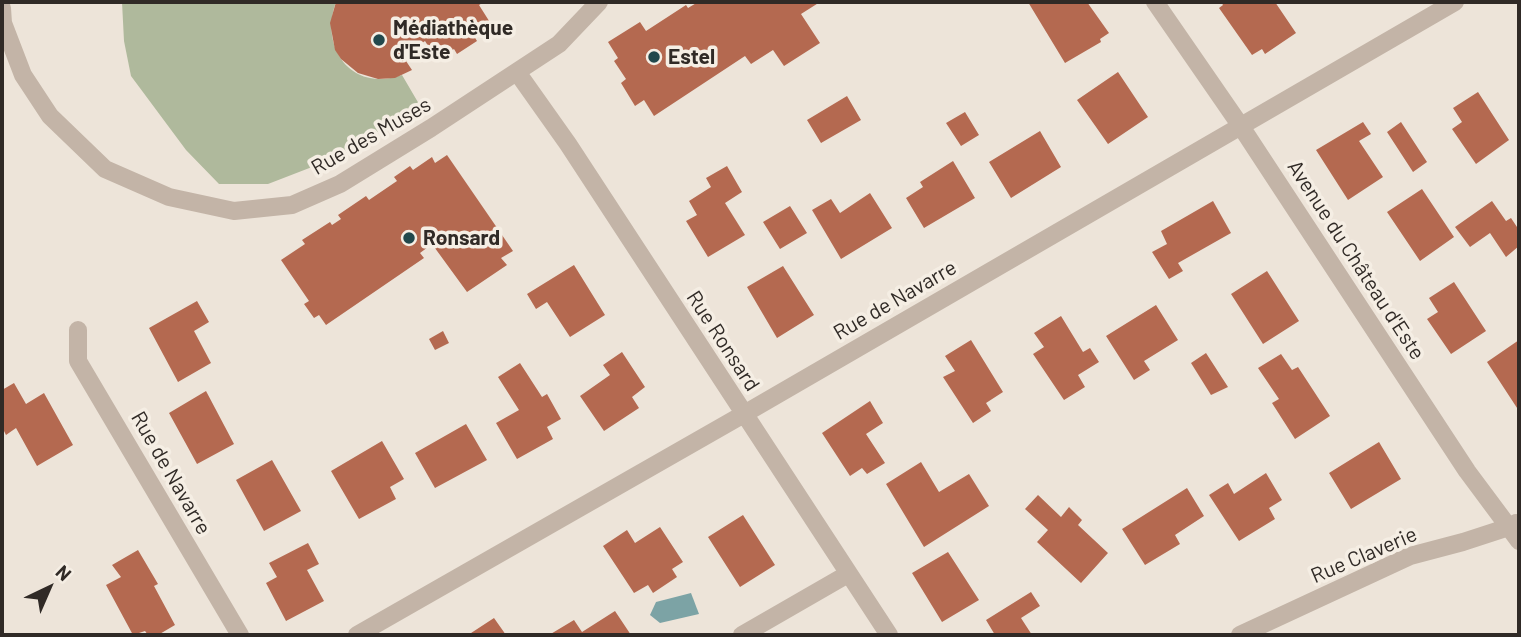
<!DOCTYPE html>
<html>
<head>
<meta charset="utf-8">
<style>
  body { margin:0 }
  #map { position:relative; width:1521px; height:637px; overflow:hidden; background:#ede4d9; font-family:Barlow,sans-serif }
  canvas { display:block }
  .frame { position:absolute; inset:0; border:4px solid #302a26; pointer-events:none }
  .north { position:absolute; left:14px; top:553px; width:70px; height:70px; -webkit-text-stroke:5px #f5eee4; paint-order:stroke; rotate:44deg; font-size:19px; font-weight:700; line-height:28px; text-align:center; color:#302a26 }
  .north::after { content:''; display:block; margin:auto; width:24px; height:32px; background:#302a26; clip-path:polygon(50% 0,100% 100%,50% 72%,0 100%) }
</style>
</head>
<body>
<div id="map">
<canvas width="1521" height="637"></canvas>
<div class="frame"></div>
<div class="north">N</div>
</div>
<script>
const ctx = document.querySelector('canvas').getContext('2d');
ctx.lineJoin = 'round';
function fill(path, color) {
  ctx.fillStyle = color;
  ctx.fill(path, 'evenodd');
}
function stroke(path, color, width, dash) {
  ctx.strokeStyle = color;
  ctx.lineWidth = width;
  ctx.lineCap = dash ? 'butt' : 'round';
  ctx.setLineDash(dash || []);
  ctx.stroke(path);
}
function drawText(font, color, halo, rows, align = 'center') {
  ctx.font = font + ' Barlow,sans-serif';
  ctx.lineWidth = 7;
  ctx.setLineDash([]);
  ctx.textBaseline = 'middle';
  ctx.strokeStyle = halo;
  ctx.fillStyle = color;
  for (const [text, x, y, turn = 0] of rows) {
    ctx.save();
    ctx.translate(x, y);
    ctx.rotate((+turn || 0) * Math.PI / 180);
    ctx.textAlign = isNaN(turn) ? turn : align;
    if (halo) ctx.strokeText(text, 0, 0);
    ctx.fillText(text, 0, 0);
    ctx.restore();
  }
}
const green = new Path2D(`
  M122 2H336C319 48 352 93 402 75L419 104 343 155 268 184H219L186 150 131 76 124 41Z`);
const water = new Path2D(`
  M691 593 699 614 660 623 650 615 656 602Z`);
const building = new Path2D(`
  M336 2H484L479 5 491 24 474 36 477 41 457 54 454 49 437 60 425 41 412 50 415 54 406 61 412 70 395 78 378 79 358 73 341 59 335 50 330 23Z
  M698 2H820L801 14 820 43 784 66 773 50 751 64 745 56 654 116 644 100 635 106 621 83 626 79 614 61 618 58 608 42 640 22 646 31 686 5 688 8Z
  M1028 2H1087L1109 33 1100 39 1101 42 1065 63Z
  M1221 2H1275L1296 33 1265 54 1262 49 1252 55 1219 8 1223 5Z
  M1118 72 1148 117 1108 144 1077 100Z
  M1478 92 1509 140 1476 164 1452 129 1462 122 1453 108Z
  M847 96 861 120 821 143 807 120Z
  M965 112 979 135 961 146 946 123Z
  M1363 122 1371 134 1359 141 1383 177 1348 200 1316 150Z
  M1401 122 1427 162 1413 172 1387 132Z
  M1040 131 1061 167 1011 198 989 162Z
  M447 155 513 251 501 258 507 265 467 292 432 244 420 253 424 258 326 325 319 315 314 318 304 304 309 301 281 260 305 244 302 240 330 222 332 225 341 219 338 215 366 196 369 200 394 183 397 181 394 177 410 166 413 170 432 157 435 163Z
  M953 161 975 198 924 228 906 198 923 187 920 182Z
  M727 166 742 192 725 203 745 235 708 257 686 221 697 215 689 201 711 187 706 178Z
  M1422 189 1454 237 1420 261 1387 212Z
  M870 193 892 228 841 259 812 210 831 199 840 213Z
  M1213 201 1231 233 1178 263 1183 271 1169 279 1152 252 1167 244 1161 231Z
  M1492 201 1506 221 1511 218 1519 230V246L1506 257 1490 233 1470 247 1455 227Z
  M790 206 807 233 780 249 763 222Z
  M574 265 605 315 570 337 547 302 536 309 527 294Z
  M783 266 814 315 777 338 747 287Z
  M1267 271 1299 321 1263 344 1231 294Z
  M1454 282 1486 331 1451 354 1427 319 1438 312 1429 298Z
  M197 301 209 322 194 331 211 363 178 382 149 328Z
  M1156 305 1178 340 1144 361 1150 370 1134 380 1106 336Z
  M1061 316 1083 352 1090 348 1099 362 1078 375 1085 387 1064 400 1033 354 1044 347 1034 333Z
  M443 331 449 343 435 350 429 339Z
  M971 340 1003 392 986 403 991 411 973 423 943 377 955 371 945 356Z
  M1519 340V411L1487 362Z
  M622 352 645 387 632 397 639 408 604 431 580 396 610 375 603 365Z
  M1206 353 1228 387 1211 395 1191 363Z
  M1281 354 1292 370 1298 367 1330 416 1295 439 1272 403 1279 399 1258 368Z
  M520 363 542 397 547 394 561 419 547 427 553 439 517 459 496 423 519 410 498 377Z
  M14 383 26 404 44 393 73 445 37 466 16 428 6 435 2 427V390Z
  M206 391 234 444 197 464 169 413Z
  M870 401 883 423 866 434 885 463 867 474 862 468 850 476 822 433Z
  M466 424 487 460 435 488 415 453Z
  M382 441 404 479 390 487 396 499 359 519 331 471Z
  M1379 442 1401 479 1351 509 1329 473Z
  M272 460 301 511 264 531 236 480Z
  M921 462 939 492 969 474 989 506 924 547 886 484Z
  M1266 473 1282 500 1269 508 1275 519 1239 541 1209 495 1228 483 1234 494Z
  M1187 488 1204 516 1175 535 1180 544 1145 565 1122 529Z
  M1038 495 1061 517 1069 507 1082 520 1078 525 1108 553 1081 583 1037 542 1048 530 1025 509Z
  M743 515 775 565 740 587 708 537Z
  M660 527 683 562 672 569 677 577 653 593 648 585 634 593 603 546 627 530 635 543Z
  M308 543 319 564 307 570 324 601 286 621 266 583 277 577 269 563Z
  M138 550 158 584 154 586 175 625 158 635H148L145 631 133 635 106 585 121 577 112 565Z
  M948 552 979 600 942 622 912 573Z
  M1031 592 1040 606 1021 618 1032 635H995L986 620Z
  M615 611 631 635H549L574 620 582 632Z
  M494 618 506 635H468Z`);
const minor = new Path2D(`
  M1155 2 1240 125 1467 471 1519 541
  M2 8 3 23 23 75 50 116 105 169 169 197 234 211 292 205 340 184 431 128 559 44 599 2
  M517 72 568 144 889 635
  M78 330V361L240 635
  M357 635 744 414 1455 2
  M742 635 848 574
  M1240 635 1410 556 1463 542 1509 527 1516 523`);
const markers = [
  [379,40,7,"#22484c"],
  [654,57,7,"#22484c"],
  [409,238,7,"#22484c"]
];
const poiNames = [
  ["Médiathèque",393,28],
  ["d'Este",393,52],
  ["Estel",668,57],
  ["Ronsard",423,238]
];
const streetNames = [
  ["Rue des Muses",371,136,-30],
  ["Avenue du Château d'Este",1356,260,57],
  ["Rue de Navarre",895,300,-30],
  ["Rue Ronsard",723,341,57],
  ["Rue de Navarre",171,473,60],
  ["Rue Claverie",1364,555,-23]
];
fill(green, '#afb99c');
fill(water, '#7ca3a5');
fill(building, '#b46950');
stroke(minor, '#c3b4a7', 18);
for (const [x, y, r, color] of markers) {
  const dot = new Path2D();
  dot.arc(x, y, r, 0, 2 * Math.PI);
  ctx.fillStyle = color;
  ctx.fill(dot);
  stroke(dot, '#f5eee4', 2.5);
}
drawText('bold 21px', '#302a26', '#f5eee4', poiNames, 'left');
drawText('21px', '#302a26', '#f5eee4', streetNames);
</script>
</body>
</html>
